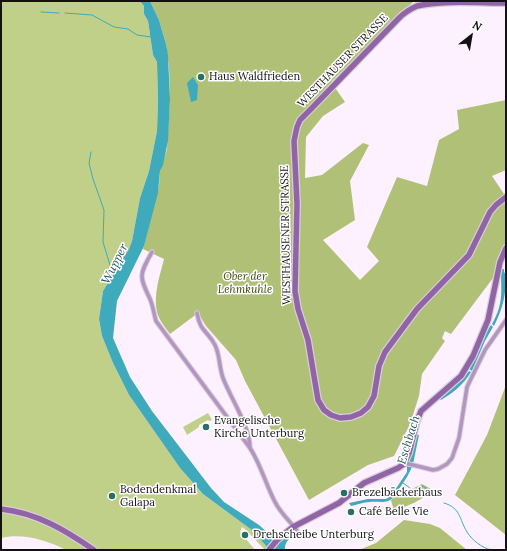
<!DOCTYPE html>
<html>
<head>
<meta charset="utf-8">
<style>
  body { margin:0 }
  #map { position:relative; width:507px; height:551px; overflow:hidden; background:#fdf1ff; font-family:Lora,serif }
  canvas { display:block }
  .frame { position:absolute; inset:0; border:2px solid #141015; pointer-events:none }
  .north { position:absolute; left:451px; top:16px; width:40px; height:40px; -webkit-text-stroke:3px #fff; paint-order:stroke; rotate:31deg; font-size:11px; font-weight:700; line-height:16px; text-align:center; color:#141015 }
  .north::after { content:''; display:block; margin:auto; width:14px; height:18px; background:#141015; clip-path:polygon(50% 0,100% 100%,50% 72%,0 100%) }
</style>
</head>
<body>
<div id="map">
<canvas width="507" height="551"></canvas>
<div class="frame"></div>
<div class="north">N</div>
</div>
<script>
const ctx = document.querySelector('canvas').getContext('2d');
ctx.lineJoin = 'round';
function fill(path, color) {
  ctx.fillStyle = color;
  ctx.fill(path, 'evenodd');
}
function stroke(path, color, width, dash) {
  ctx.strokeStyle = color;
  ctx.lineWidth = width;
  ctx.lineCap = dash ? 'butt' : 'round';
  ctx.setLineDash(dash || []);
  ctx.stroke(path);
}
function drawText(font, color, halo, rows, align = 'center') {
  ctx.font = font + ' Lora,serif';
  ctx.lineWidth = 3;
  ctx.setLineDash([]);
  ctx.textBaseline = 'middle';
  ctx.strokeStyle = halo;
  ctx.fillStyle = color;
  for (const [text, x, y, turn = 0] of rows) {
    ctx.save();
    ctx.translate(x, y);
    ctx.rotate((+turn || 0) * Math.PI / 180);
    ctx.textAlign = isNaN(turn) ? turn : align;
    if (halo) ctx.strokeText(text, 0, 0);
    ctx.fillText(text, 0, 0);
    ctx.restore();
  }
}
const green = new Path2D(`
  M1 1H140L144 6V14L148 21 153 55 157 62 158 101 157 131 149 171 140 198 132 241 129 249 103 291 99 319 102 336 113 363 129 395 180 468 203 494 253 531 267 547 265 550 247 531 242 527 240 532 242 534V536L246 539 255 550H66C46 540 23 533 1 538Z
  M208 413 212 420 209 421 208 420 199 425V427L187 435 183 427Z`);
const forest = new Path2D(`
  M150 1H414L331 82 345 102 323 116 306 137 305 178 322 175 363 143 369 145 350 181 355 220 323 240 360 280 379 261 367 247 397 177 427 186 439 140 459 129 457 110 506 100V170L492 176 506 197V244L500 254 494 278H493L451 334 445 331 442 338 445 341 422 374 419 396 410 424 394 456 368 465 309 500 245 381 236 360 206 326 198 313 170 334C165 327 159 320 157 312 153 295 160 275 164 259L143 249 159 186 160 171 167 149 170 99 169 67 166 44 159 20Z
  M506 385V535L455 495 487 435Z
  M422 484 431 489C424 501 406 506 394 511L391 500 395 496H398Z
  M404 520 430 524 440 528 467 550H359L376 543Z`);
const water = new Path2D(`
  M140 1H150L159 20 166 44 168 55 170 99 168 141 163 165 160 171 158 193 144 246 117 301 113 338 130 377 152 411 211 488 224 502 259 525 279 543 294 531 295 534C290 538 284 542 285 550H265L267 547 253 531 203 494 180 468 129 395 113 363 102 336 99 319 103 291 129 249 132 241 140 198 149 171 157 131 158 101 157 62 153 55 148 21 144 14V6Z
  M193 77 198 85 197 100 191 102 187 83Z
  M501 269H504V272L506 275C506 295 503 308 494 326L492 324C504 303 501 292 501 269Z
  M491 325 493 327 485 341 472 371 469 369 485 334Z
  M469 371 471 372C463 385 453 393 441 400L438 397 465 376Z
  M416 434 419 435 413 464 408 462Z
  M407 466 412 467 407 477 395 495 393 493 407 472Z
  M392 495 394 496C388 505 379 501 370 502 363 502 357 505 351 506L349 503 368 499H386Z`);
const stream = new Path2D(`
  M41 12 59 13
  M65 13 92 15 114 27 128 29 137 35 151 37
  M91 152 89 163 93 179 104 210 103 242 110 265 109 279
  M403 483 410 488
  M417 488 423 486 429 490
  M444 503C461 508 459 519 467 532 473 541 481 547 491 550`);
const street = new Path2D(`
  M152 252C139 275 139 276 150 299 153 306 154 314 156 321L250 448C261 465 266 485 275 502 281 514 291 522 298 532
  M197 313C200 332 208 331 215 345 220 355 219 367 223 378 231 399 249 425 250 447
  M405 463 433 470 438 469 447 464 452 458 459 438 467 387 485 350 506 320`);
const secondary = new Path2D(`
  M506 3C481 3 440 0 417 6 410 9 404 13 399 18L311 109 300 120 297 127 294 141 297 204 295 291 298 309 308 340 318 400 324 410 331 415 340 418 351 417 361 413 368 407 374 396 379 366 385 352 417 309 469 255 490 212 496 205 506 197
  M1 509C37 513 65 530 94 550
  M269 550 277 540 293 527 339 503 364 483 398 468 404 464 409 453 417 421 421 411 461 376 473 356 488 320 500 262 506 248`);
const markers = [
  [201,77,4,"#2a6f63"],
  [206,427,4,"#2a6f63"],
  [344,493,4,"#2a6f63"],
  [112,496,4,"#2a6f63"],
  [351,512,4,"#2a6f63"],
  [245,535,4,"#2a6f63"]
];
const streetNames = [
  ["WESTHAUSER STRASSE",343,61,-46],
  ["WESTHAUSENER STRASSE",286,235,-91]
];
const poiNames = [
  ["Haus Waldfrieden",209,77],
  ["Evangelische",214,421],
  ["Kirche Unterburg",214,434],
  ["Bodendenkmal",120,490],
  ["Galapa",120,503],
  ["Brezelbäckerhaus",352,493],
  ["Café Belle Vie",359,512],
  ["Drehscheibe Unterburg",253,535]
];
const parkNames = [
  ["Ober der",245,277],
  ["Lehmkuhle",245,290]
];
const waterNames = [
  ["Wupper",115,264,-63],
  ["Eschbach",409,440,-73]
];
fill(green, '#c0d088');
fill(forest, '#b0c076');
fill(water, '#3faabb');
stroke(stream, '#3faabb', 1);
stroke(street, '#d8cdda', 5.5);
stroke(secondary, '#d8cdda', 8);
stroke(street, '#b395c1', 3.5);
stroke(secondary, '#9165a5', 5.5);
for (const [x, y, r, color] of markers) {
  const dot = new Path2D();
  dot.arc(x, y, r, 0, 2 * Math.PI);
  ctx.fillStyle = color;
  ctx.fill(dot);
  stroke(dot, '#fff', 1.5);
}
drawText('11px', '#141015', '#fff', streetNames);
drawText('11px', '#141015', '#fff', poiNames, 'left');
drawText('italic 11px', '#3d470f', '#fff', parkNames);
drawText('italic 12px', '#26545c', '#fff', waterNames);
</script>
</body>
</html>
